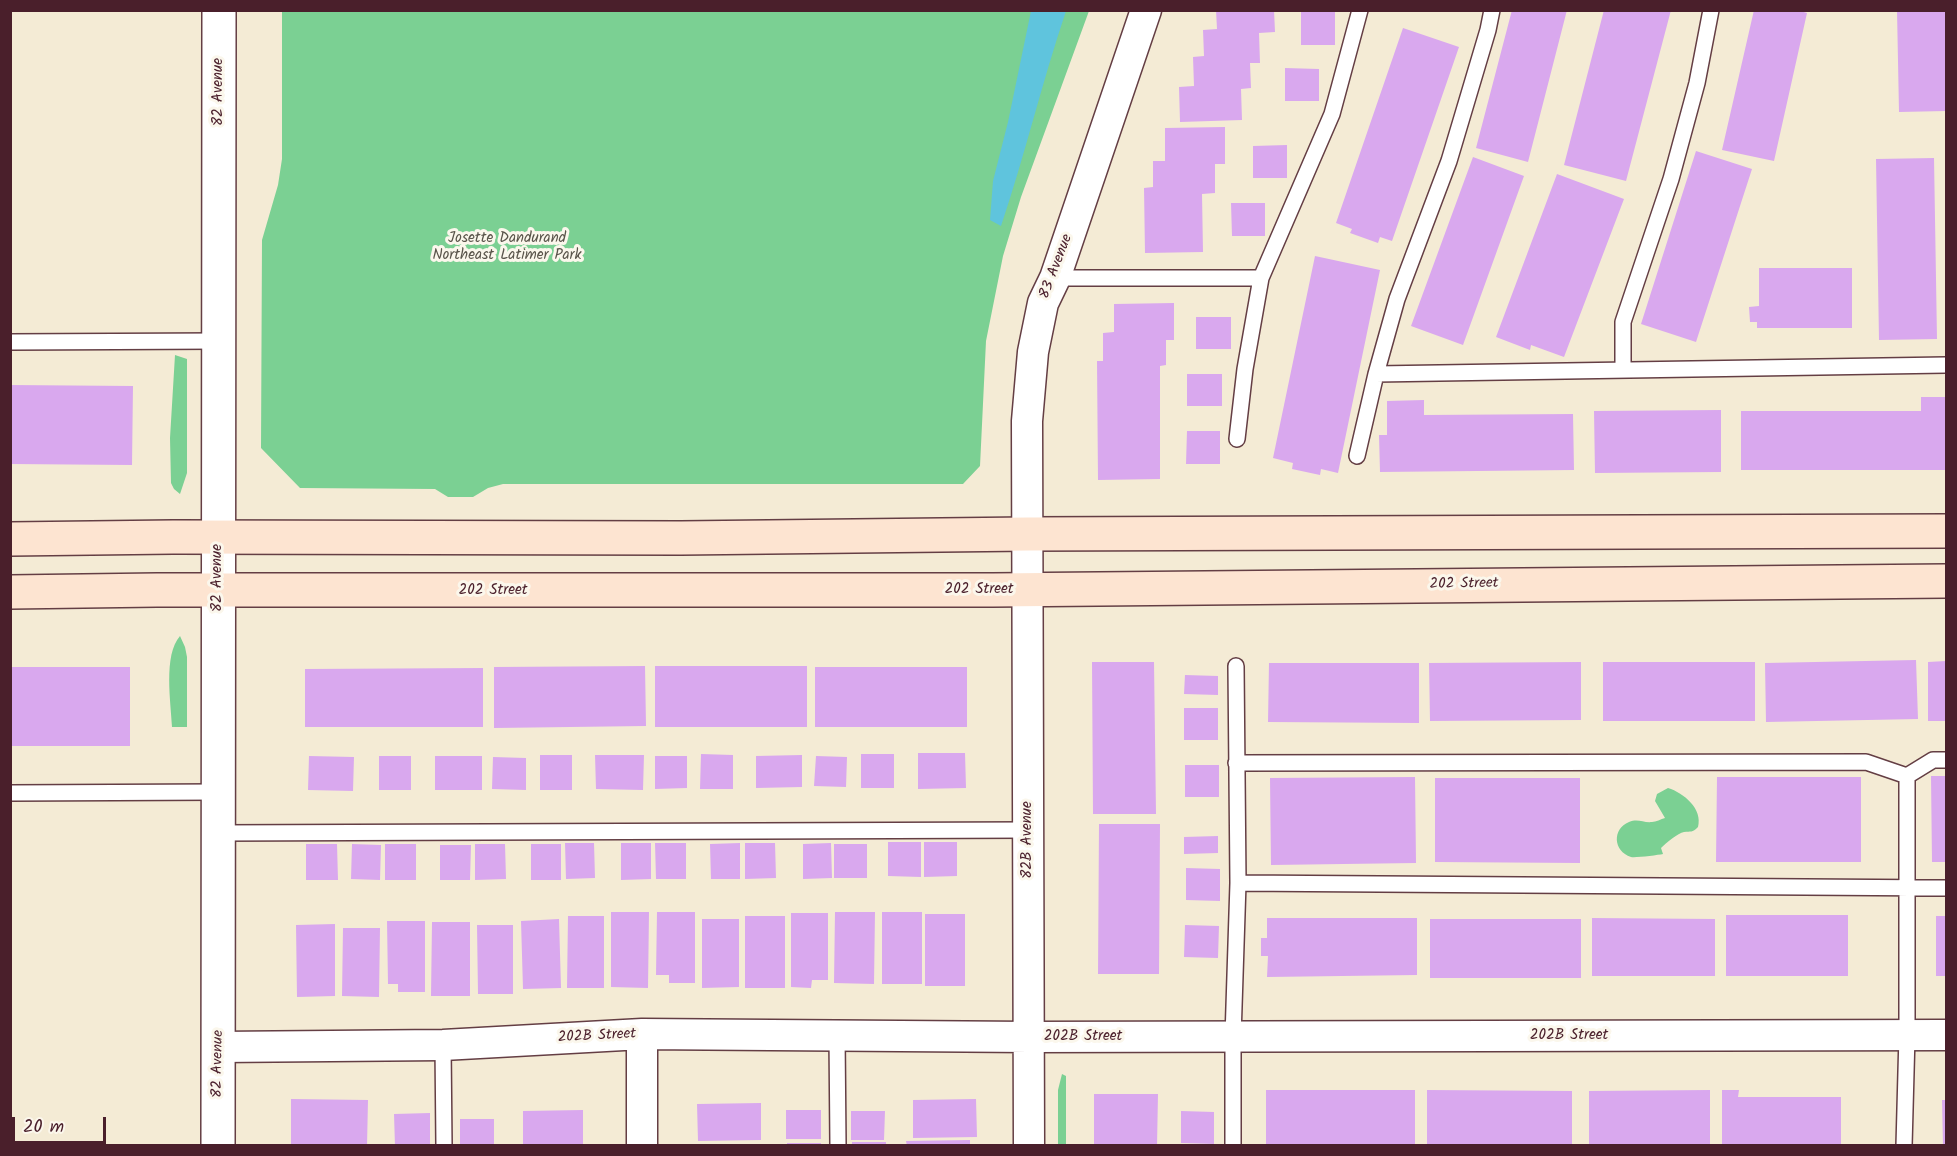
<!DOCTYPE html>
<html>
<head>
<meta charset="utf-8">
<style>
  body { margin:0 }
  #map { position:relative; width:1957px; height:1156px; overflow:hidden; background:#f4ebd5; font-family:Kalam,sans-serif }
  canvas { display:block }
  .frame { position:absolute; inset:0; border:12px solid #4a1f2b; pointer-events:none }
  .scale { position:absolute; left:12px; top:1117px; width:94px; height:27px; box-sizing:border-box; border:3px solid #4a1f2b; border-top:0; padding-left:8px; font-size:18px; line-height:21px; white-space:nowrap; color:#4a1f2b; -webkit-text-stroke:4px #fbf7ec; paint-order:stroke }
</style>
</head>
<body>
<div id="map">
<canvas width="1957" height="1156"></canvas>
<div class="frame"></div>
<div class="scale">20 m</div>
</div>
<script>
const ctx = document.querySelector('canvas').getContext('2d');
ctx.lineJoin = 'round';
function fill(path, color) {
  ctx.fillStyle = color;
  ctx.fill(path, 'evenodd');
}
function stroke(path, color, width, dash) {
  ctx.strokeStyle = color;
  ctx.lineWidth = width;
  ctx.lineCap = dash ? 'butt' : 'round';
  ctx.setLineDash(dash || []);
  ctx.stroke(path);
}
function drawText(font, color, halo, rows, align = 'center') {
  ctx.font = font + ' Kalam,sans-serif';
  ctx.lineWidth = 6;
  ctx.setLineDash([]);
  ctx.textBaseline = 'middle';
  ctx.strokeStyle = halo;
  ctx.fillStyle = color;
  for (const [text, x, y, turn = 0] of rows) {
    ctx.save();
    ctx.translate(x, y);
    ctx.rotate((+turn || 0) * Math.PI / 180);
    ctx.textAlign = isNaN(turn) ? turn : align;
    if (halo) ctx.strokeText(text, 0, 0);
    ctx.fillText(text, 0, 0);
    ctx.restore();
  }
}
const green = new Path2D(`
  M282 11H1089L1021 197 1003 256 986 341 980 466 963 484H503L488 488 473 497H448L435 489 300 488 261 448 262 240 278 185 282 159Z
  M175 355 187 359V473L180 494 174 489 171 483 170 438Z
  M180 636 185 647 187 657V727H172C171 703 163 655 180 636Z
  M1668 788C1684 793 1703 809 1698 827 1692 833 1691 831 1684 832 1678 833 1666 843 1661 848L1663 854C1658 855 1635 858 1631 857 1613 851 1612 829 1629 822 1638 818 1643 823 1652 822 1656 822 1661 819 1665 818L1655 801 1657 794Z
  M1062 1074 1066 1076V1145H1058V1090Z`);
const water = new Path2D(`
  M1031 11H1066C1042 82 1025 155 1001 226L990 220 993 181 1008 122Z`);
const building = new Path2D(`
  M1216 10H1274L1275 32 1259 33 1260 63H1250L1251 88 1241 89 1242 120 1180 122 1179 87 1194 86 1193 57 1204 56 1203 30 1217 29Z
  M1512 10H1567L1528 162 1476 148Z
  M1604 10H1671L1626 181 1564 165Z
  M1754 10H1797L1807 13 1774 161 1722 150Z
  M1897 10H1946V111L1899 112Z
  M1301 12H1335V45H1301Z
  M1403 28 1459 47 1392 241 1380 237 1378 243 1350 233 1352 229 1336 223Z
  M1285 68 1319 69V101H1285Z
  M1225 127V164H1215V193L1202 194 1203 252 1145 253 1144 188 1153 187V161H1165V128Z
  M1287 145V178H1253V146Z
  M1696 151 1752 169 1696 342 1641 324Z
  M1473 157 1524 176 1463 345 1411 326Z
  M1934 158 1937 339 1879 340 1876 159Z
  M1557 174 1624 199 1564 357 1531 345 1530 350 1496 337Z
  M1231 203H1265V236H1232Z
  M1315 256 1380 270 1338 473 1321 469 1320 475 1292 469 1293 463 1273 458Z
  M1759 268H1852V328H1757V322H1750L1749 307 1759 306Z
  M1174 303V340H1166V365L1160 366V479L1098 480 1097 361H1103V333L1114 332V304Z
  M1196 317H1231V349H1196Z
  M1187 374H1222V406H1187Z
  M10 385 133 386 132 465 10 464Z
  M1921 397H1946V470H1741V411H1921Z
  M1424 400V415L1573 414 1574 470 1380 472 1379 435H1387V401Z
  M1721 410V472L1595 473 1594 411Z
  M1187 431H1220V464H1186Z
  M1916 660 1918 719 1766 722 1765 663Z
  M1946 661V721H1928V662Z
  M1092 662H1154L1156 814H1093Z
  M1581 662V720L1430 721 1429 663Z
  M1603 662H1755V721H1603Z
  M1269 663H1419V723L1268 722Z
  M645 666 646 726 494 728V667Z
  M655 666H807V727H655Z
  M10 667H130V746H10Z
  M815 667H967V727H815Z
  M483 668V727H305V669Z
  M1185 675 1218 676V695L1184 694Z
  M1184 708H1218V740H1184Z
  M918 753H965L966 788 918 789Z
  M701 754 733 755V789H700Z
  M861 754H894V788H861Z
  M540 755H572V790H540Z
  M595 755H644L643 790 596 789Z
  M802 755V787L756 788V756Z
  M309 756 354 757 353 791 308 790Z
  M379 756H411V790H379Z
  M435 756H482V790H435Z
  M655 756H687V788L655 789Z
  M816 756 847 757 846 787 814 786Z
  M493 757 526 758V790L492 789Z
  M1185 765H1219V797H1185Z
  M1931 776H1946V862H1932Z
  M1415 777 1416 863 1271 865 1270 778Z
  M1717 777H1861V862H1716Z
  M1435 778H1580V863L1435 862Z
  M1099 824H1160L1159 974H1098Z
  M1218 836V853L1184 854V837Z
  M888 842H921V877L888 876Z
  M924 842H957V876L924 877Z
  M565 843H594L595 878 566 879Z
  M621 843H651V879L621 880Z
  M655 843H686V879H656Z
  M740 843V879H711L710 844Z
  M745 843H775L776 878 745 879Z
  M831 843 832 878 803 879V844Z
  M306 844H337L338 880H306Z
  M352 844 381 845 380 880 351 879Z
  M385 844H416V880H385Z
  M475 844H505L506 879 475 880Z
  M531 844H561V880H531Z
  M834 844H867V878H834Z
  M440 845H471L470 880H440Z
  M1186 868 1220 869V901L1186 900Z
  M611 912H649L648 988 611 987Z
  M657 912H695V983H669V975H656Z
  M835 912H875L874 984 834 983Z
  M882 912H922V984H882Z
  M791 913H828V980H812L811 988 791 987Z
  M925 914H965V986H925Z
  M1726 915H1848V976H1726Z
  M568 916H604V988H567Z
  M745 916H785V988H745Z
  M1936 916H1946V976H1936Z
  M1267 918H1417V975L1267 977 1268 956H1261V938H1267Z
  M1592 918 1715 919V976H1592Z
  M559 919 561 988 523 989 521 921Z
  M702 919H739V987L702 988Z
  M1430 919H1581V978H1430Z
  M387 921H425V992H398V984H388Z
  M432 922H470V996H431Z
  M335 924V996L297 997 296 925Z
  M477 925H513V994H478Z
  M1185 925 1219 926 1218 958 1184 957Z
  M343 928H380L379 997 342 996Z
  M1266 1090H1415V1146H1266Z
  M1427 1090 1572 1091V1146H1427Z
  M1710 1090V1146H1589V1091Z
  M1722 1090H1739L1738 1097H1841V1146H1722Z
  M1094 1094H1158L1157 1146H1094Z
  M291 1099 368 1100 367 1146H291Z
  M976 1099 977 1137 913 1138V1100Z
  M1942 1100H1946V1146H1943Z
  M761 1103V1140L698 1141 697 1104Z
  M583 1110V1146H523V1111Z
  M786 1110H821V1139H786Z
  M851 1111H885L884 1140H851Z
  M1181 1111 1214 1112V1144L1181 1143Z
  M430 1113V1146H395L394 1114Z
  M460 1119H494V1146H460Z
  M970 1140V1146H907L906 1141Z
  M852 1142H886V1146H852Z
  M787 1143H821V1146H787Z`);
const service = new Path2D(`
  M1055 278H1261
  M10 342 219 341
  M1623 370V322L1671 179 1697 83 1711 10
  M1376 374 1946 365
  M1237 439 1245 369 1261 278 1332 114 1360 10
  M1357 456 1376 374 1397 299 1449 161 1488 30 1492 10
  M1236 763 1866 762 1907 776 1933 760H1946
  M10 793 218 792
  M219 833 1028 830
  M1238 883 1946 888
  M837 1035 838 1146
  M443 1045 444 1146
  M1233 1146V1037L1238 883 1236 666
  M1904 1146 1907 1035V776`);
const minor = new Path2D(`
  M219 1047 443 1045 642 1034 1029 1037 1946 1035
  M642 1146V1034
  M1029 1146 1027 421 1033 352 1043 303 1055 278 1146 10`);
const tertiary = new Path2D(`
  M218 1146 219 10`);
const secondary = new Path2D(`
  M10 539 173 537 681 538 1028 534 1946 531
  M10 592 157 590H993L1946 581`);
const streetNames = [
  ["82 Avenue",219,92,-90],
  ["83 Avenue",1057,267,-69],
  ["82 Avenue",218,578,-90],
  ["202 Street",1464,585,-1],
  ["202 Street",979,590],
  ["202 Street",493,591],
  ["82B Avenue",1028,840,-90],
  ["202B Street",1569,1036],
  ["202B Street",597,1037,-3],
  ["202B Street",1083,1037],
  ["82 Avenue",219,1064,-89]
];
const parkNames = [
  ["Josette Dandurand",507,239],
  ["Northeast Latimer Park",507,256]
];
fill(green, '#7bd093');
fill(water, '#5fc4dd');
fill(building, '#d9a8ee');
stroke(service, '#643e44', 18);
stroke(minor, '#643e44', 33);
stroke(tertiary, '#643e44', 36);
stroke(secondary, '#643e44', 36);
stroke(service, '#fff', 15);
stroke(minor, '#fff', 30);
stroke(tertiary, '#fff', 33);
stroke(secondary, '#fde4d1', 33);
drawText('15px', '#4a1f2b', '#fbf7ec', streetNames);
drawText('15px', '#59544a', '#fbf7ec', parkNames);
</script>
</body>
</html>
